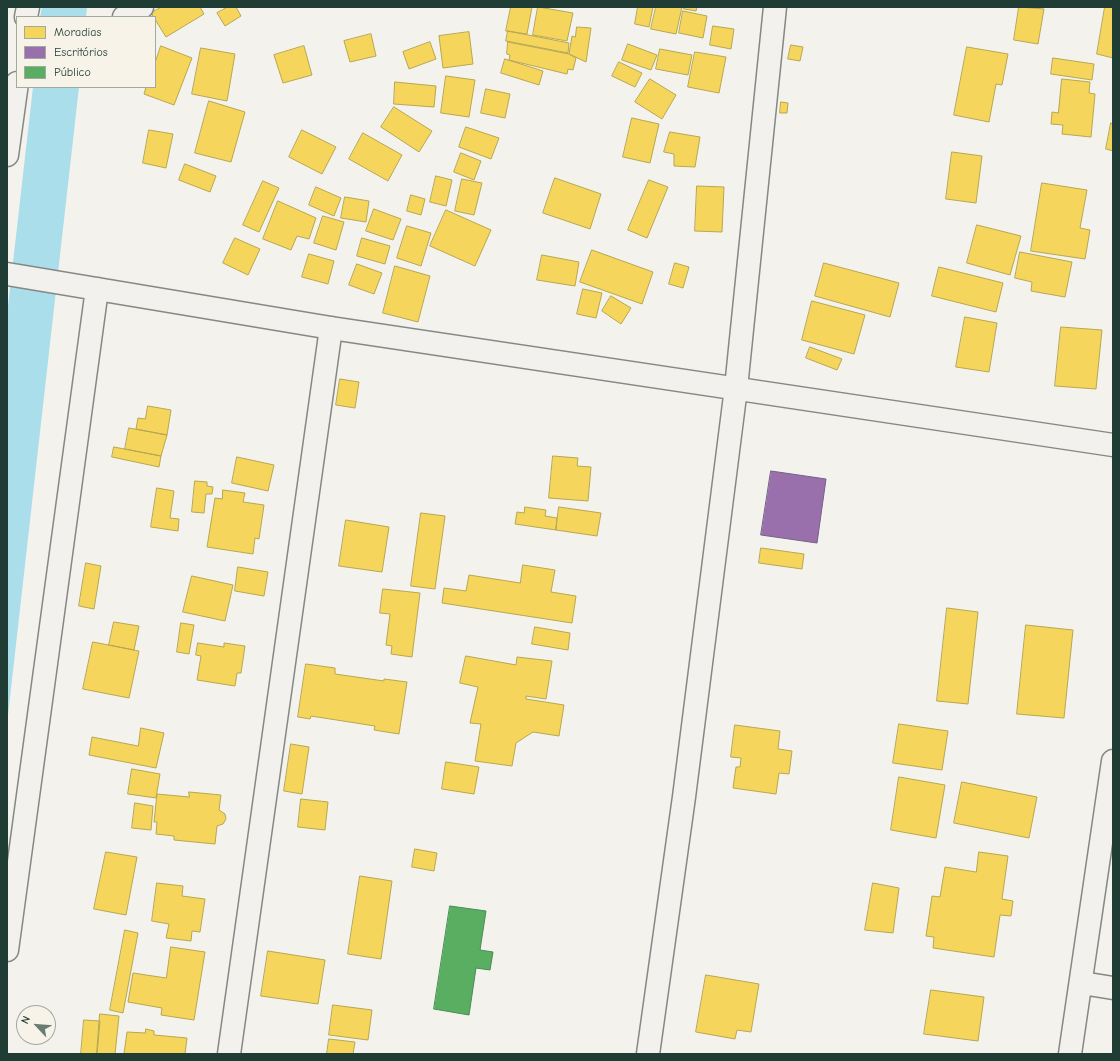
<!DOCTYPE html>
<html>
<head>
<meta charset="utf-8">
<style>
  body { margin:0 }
  #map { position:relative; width:1120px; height:1061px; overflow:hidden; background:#f4f2ec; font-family:"Comic Neue",sans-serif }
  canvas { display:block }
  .frame { position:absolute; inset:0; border:8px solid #1f3d34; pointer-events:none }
  .legend { position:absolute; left:16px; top:16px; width:140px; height:72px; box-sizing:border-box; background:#f7f3e8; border:1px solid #a1aaa0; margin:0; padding:5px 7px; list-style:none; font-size:12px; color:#1f3d34 }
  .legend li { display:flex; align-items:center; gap:8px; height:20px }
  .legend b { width:20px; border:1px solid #a1aaa0 }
  .north { position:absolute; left:16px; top:1005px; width:40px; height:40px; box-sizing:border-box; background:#f7f3e8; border:1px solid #a1aaa0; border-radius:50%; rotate:296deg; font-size:11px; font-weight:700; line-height:16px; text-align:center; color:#1f3d34 }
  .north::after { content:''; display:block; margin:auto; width:14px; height:18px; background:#6a7c74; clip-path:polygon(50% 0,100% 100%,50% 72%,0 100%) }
</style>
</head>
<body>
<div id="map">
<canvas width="1120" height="1061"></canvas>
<div class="frame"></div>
<ul class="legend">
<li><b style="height:11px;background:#f6d55c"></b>Moradias</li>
<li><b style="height:11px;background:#9970ab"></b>Escritórios</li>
<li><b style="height:11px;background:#5aae61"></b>Público</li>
</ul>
<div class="north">N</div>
</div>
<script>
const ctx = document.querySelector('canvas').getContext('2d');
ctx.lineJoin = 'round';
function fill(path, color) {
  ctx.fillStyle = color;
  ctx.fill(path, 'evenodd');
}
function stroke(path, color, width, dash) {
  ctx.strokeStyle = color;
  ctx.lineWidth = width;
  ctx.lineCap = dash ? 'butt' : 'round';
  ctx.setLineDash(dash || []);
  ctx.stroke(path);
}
const water = new Path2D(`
  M42 7H87L86 17H40Z
  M33 87H79L7 724V315Z`);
const homes = new Path2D(`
  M162 7H200L204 14 166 37 151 13Z
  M228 7H236L241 16 225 26 217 13Z
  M511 7H532L527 34 506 31Z
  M538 7 573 13 567 41 533 35Z
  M638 7H653L649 27 635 24Z
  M656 7H682L676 34 651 29Z
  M684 7H697L696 11 684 9Z
  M1019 7 1044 9 1038 44 1014 40Z
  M1105 7H1113V58L1097 54Z
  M683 11 707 16 703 38 679 33Z
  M713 26 734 29 731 49 710 45Z
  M577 27 591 28 586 62 569 54 572 36 575 37Z
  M508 31 569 43 568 53 506 41Z
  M469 32 473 64 443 68 439 36Z
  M371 34 376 56 350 62 344 41Z
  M430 42 436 59 409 69 403 52Z
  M508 42 569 54 576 58 573 70 568 69 567 74 509 60 510 55 507 54Z
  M628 44 657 55 651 70 622 60Z
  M791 45 803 47 800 61 788 59Z
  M161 46 192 58 174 105 144 94 146 87H155V63Z
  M304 46 312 75 283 83 274 55Z
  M967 47 1008 54 1002 85 996 84 989 122 954 115Z
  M201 48 235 54 227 101 192 94Z
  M660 49 692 55 688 75 656 69Z
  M695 52 726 57 719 93 688 87Z
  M1053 58 1094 64 1092 80 1051 74Z
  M505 59 543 71 539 85 501 73Z
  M619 62 642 73 635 87 612 76Z
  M446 76 475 80 469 117 441 113Z
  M650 79 676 95 662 119 635 102Z
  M1062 79 1090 82 1089 93 1095 94 1091 137 1062 134 1063 125 1051 124 1052 112 1058 113Z
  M395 82 436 86 434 107 394 104Z
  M486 89 510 94 505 118 481 113Z
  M209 101 245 112 231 162 195 153Z
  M781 102 788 103 787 113H780Z
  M394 107 432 131 419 152 381 127Z
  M632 118 659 124 650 163 623 157Z
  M1111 123 1113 124V151L1106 149Z
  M466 127 499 138 491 159 459 147Z
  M149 130 173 134 166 168 143 163Z
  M302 130 336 147 322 174 289 157Z
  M670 132 700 137 695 167 674 166V154L664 152Z
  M363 133 402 155 388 181 349 159Z
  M952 152 982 156 976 203 946 199Z
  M461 153 481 161 474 180 454 172Z
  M185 164 216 176 210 192 179 180Z
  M436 176 452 180 446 206 430 202Z
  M555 178 601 194 590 229 543 213Z
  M462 179 482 183 474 215 455 211Z
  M649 180 668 187 647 238 628 230Z
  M263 181 279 188 259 232 243 225Z
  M1042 183 1087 190 1080 228 1090 230 1085 259 1031 251Z
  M697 186 724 187 722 232 695 231Z
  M316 187 341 198 334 216 309 205Z
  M411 195 425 199 421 215 407 211Z
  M345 197 369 201 366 222 341 218Z
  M278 201 316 218 309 239 297 236 291 250 263 239Z
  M374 209 401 219 393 240 366 231Z
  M446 210 491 230 475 266 430 246Z
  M323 216 344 222 336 250 314 243Z
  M977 225 1021 236 1010 275 967 263Z
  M407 226 431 233 421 266 397 258Z
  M235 238 260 249 248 275 223 263Z
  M362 238 390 246 385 264 357 256Z
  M592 250 653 272 642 304 580 282Z
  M1020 252 1072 262 1065 297 1031 291 1032 282 1015 278Z
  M309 254 334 261 328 284 302 277Z
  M542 255 579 262 575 286 537 280Z
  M675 263 689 267 683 288 669 284Z
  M824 263 899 283 890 317 815 296Z
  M357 264 382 273 374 294 349 285Z
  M395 266 430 276 418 322 383 313Z
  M939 267 1003 283 996 312 932 296Z
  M583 289 602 293 596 318 577 314Z
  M611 296 631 308 621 324 602 311Z
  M812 301 865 315 854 354 802 340Z
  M965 317 997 323 989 372 956 367Z
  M1061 327 1102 330 1096 389 1055 386Z
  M810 347 842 359 837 370 806 358Z
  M340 379 359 382 355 408 336 405Z
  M148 406 171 410 167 435 136 429 138 418 145 419Z
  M129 428 167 435 161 456 125 449Z
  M114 447 161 456 159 467 112 457Z
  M553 456 578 458 577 466 591 467 588 501 549 498Z
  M237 457 274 465 268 491 232 483Z
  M195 481 207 482V486L213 487 212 494H206L204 513 192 512Z
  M157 488 174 491 170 518 179 519 178 531 151 527Z
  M223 490 245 493 243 502 264 505 259 539 255 538 253 554 207 547 215 498 222 499Z
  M525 507 546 510 545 516 557 518 556 530 515 524 517 512 524 513Z
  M559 507 601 513 597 536 556 530Z
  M421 513 445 516 435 589 411 586Z
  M346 520 389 527 382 572 339 566Z
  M761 548 804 554 802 569 759 563Z
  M86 563 101 566 94 609 79 606Z
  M523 565 555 570 551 592 576 596 572 623 442 603 444 588 466 591 469 575 520 583Z
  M238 567 268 572 264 596 235 591Z
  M192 576 233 585 225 621 183 612Z
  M383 589 420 593 412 657 391 654 392 646 386 645 390 614 380 613Z
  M947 608 978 612 968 704 937 701Z
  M114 622 139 626 134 650 109 645Z
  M181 623 194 625 189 654 177 652Z
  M1026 625 1073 630 1064 718 1017 714Z
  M535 627 570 633 568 650 532 644Z
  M93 642 139 651 129 698 83 689Z
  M198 643 224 647V643L245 646 241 673H237L235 686 197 680 201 656 196 655Z
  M466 656 516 665 517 657 552 661 546 699 526 696V699L564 705 559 736 533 732 516 743 512 766 475 761 481 724 470 723 478 687 460 683Z
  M306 664 335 668V674L384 681V679L407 682 399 734 374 730 375 726 311 716 310 719 298 717Z
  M899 724 948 731 942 770 893 763Z
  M735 725 780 731 778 749 792 751 789 774 779 773 776 794 733 788 736 767H740L741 758 731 757Z
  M141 728 164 733 156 768 89 755 92 737 138 746Z
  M291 744 309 747 302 794 284 791Z
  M446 762 479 767 474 794 442 789Z
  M132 769 160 774 156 798 128 794Z
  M899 777 945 785 936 838 891 830Z
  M962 782 1037 797 1029 838 954 823Z
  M189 792 221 795 219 810 225 814 226 819 223 824 217 826 215 844 174 840V836L156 834 157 822H154L157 794 189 797Z
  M301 799 328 802 325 830 298 827Z
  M135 803 153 806 151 830 132 828Z
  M415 849 437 853 434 871 412 867Z
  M106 852 137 857 126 915 94 909Z
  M979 852 1008 856 1002 899 1013 901 1011 916 1000 915 994 957 933 948 934 937 926 936 932 896 940 897 945 867 976 872Z
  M360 876 392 881 381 959 348 954Z
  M157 883 183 886 182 896 205 899 200 932 192 931 191 941 166 938 169 924 152 921Z
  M873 883 899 888 893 933 865 930Z
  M125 930 138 933 123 1013 110 1010Z
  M171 947 205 952 194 1020 161 1015 162 1008 128 1002 133 973 166 978Z
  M268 951 325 960 318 1004 261 996Z
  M706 975 759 984 751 1032 737 1030 735 1039 696 1032Z
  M931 990 984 997 978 1041 924 1034Z
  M333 1005 372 1010 368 1040 329 1035Z
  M100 1014 119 1016 115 1054H97Z
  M84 1020 100 1021 97 1054H81Z
  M146 1029 154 1031V1035L187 1038 185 1054H124L127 1032 145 1033Z
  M329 1039 355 1042 353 1054H327Z`);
const offices = new Path2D(`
  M771 471 826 479 817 543 761 535Z`);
const public = new Path2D(`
  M450 906 486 911 480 950 493 952 490 970 476 968 469 1015 434 1009Z`);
const minor = new Path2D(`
  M26 17 28 7
  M124 17 142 7
  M7 155 17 83
  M7 274 331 328 1113 445
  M7 950 97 289
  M1082 983 1113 988
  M229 1054 331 328
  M648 1054 684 797 736 388 775 7
  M1070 1054 1113 761`);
fill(water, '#aadeea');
fill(homes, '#f6d55c');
stroke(homes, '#b6a750', 1);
fill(offices, '#9970ab');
stroke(offices, '#746187', 1);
fill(public, '#5aae61');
stroke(public, '#488c54', 1);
stroke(minor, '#848985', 25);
stroke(minor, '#f2f1ed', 22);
</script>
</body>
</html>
